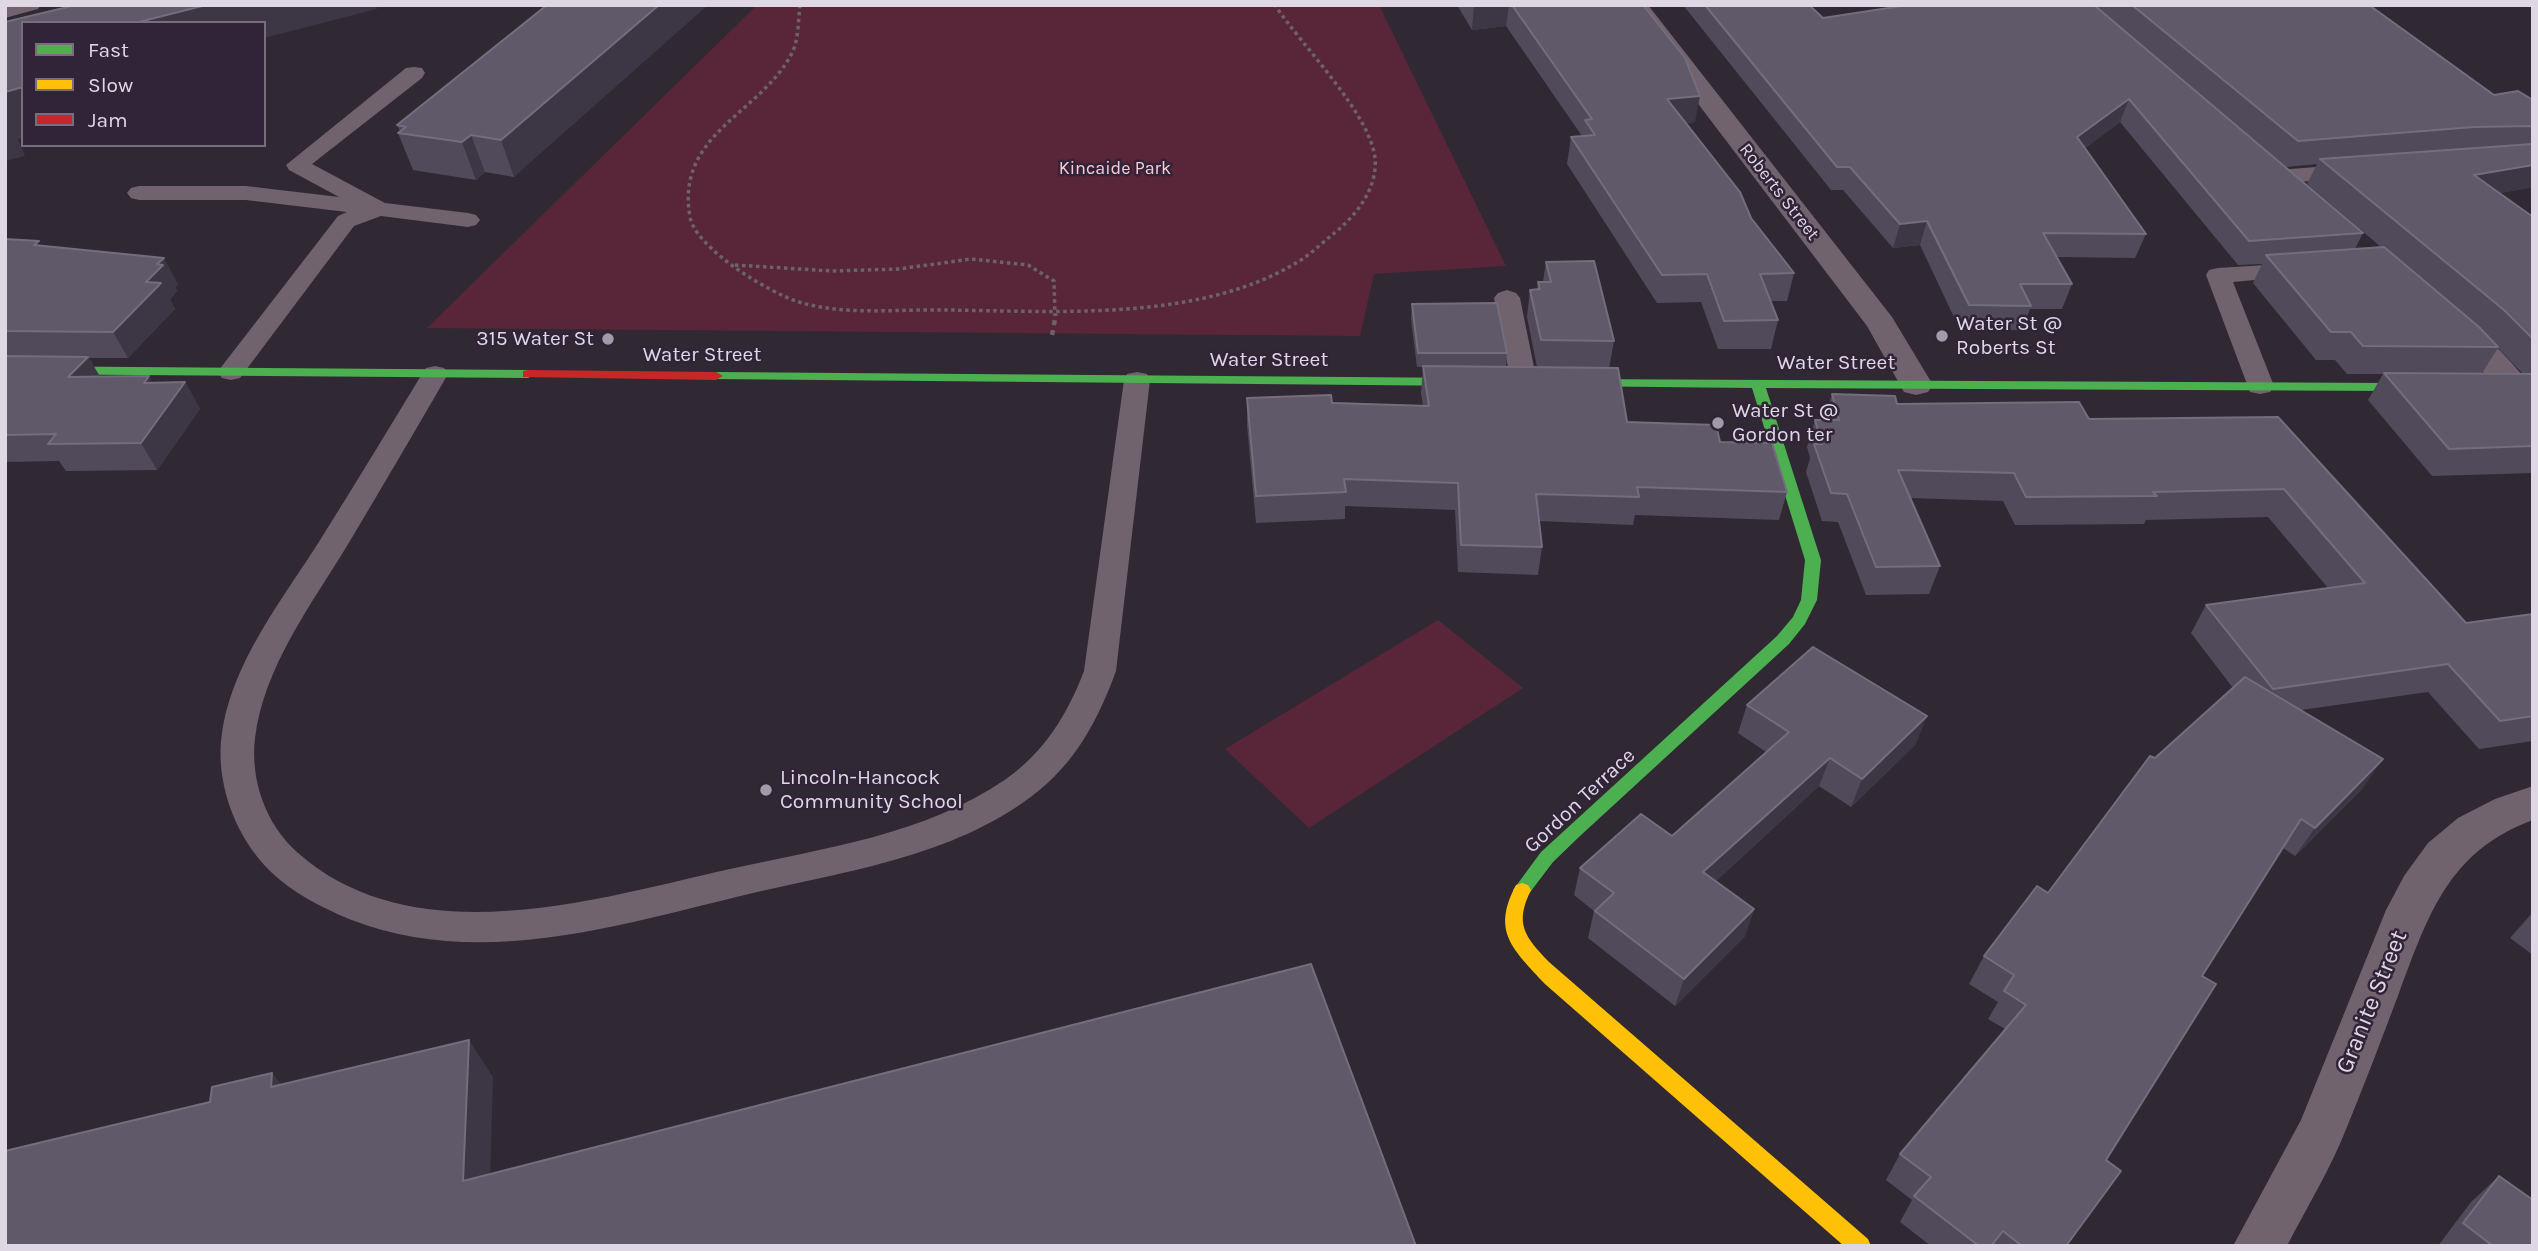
<!DOCTYPE html>
<html>
<head>
<meta charset="utf-8">
<style>
  body { margin:0 }
  #map { position:relative; width:2538px; height:1251px; overflow:hidden; background:#302933; font-family:Karla,sans-serif }
  canvas { display:block }
  .frame { position:absolute; inset:0; border:7px solid #e0d7e5; pointer-events:none }
  .legend { position:absolute; left:21px; top:21px; width:245px; height:126px; box-sizing:border-box; background:#322438; border:2px solid #786c7d; margin:0; padding:9px 12px; list-style:none; font-size:21px; color:#e0d7e5 }
  .legend li { display:flex; align-items:center; gap:14px; height:35px }
  .legend b { width:35px; border:2px solid #786c7d }
</style>
</head>
<body>
<div id="map">
<canvas width="2538" height="1251"></canvas>
<div class="frame"></div>
<ul class="legend">
<li><b style="height:9px;background:#4caf50"></b>Fast</li>
<li><b style="height:9px;background:#ffc107"></b>Slow</li>
<li><b style="height:9px;background:#c62828"></b>Jam</li>
</ul>
</div>
<script>
const ctx = document.querySelector('canvas').getContext('2d');
ctx.lineJoin = 'round';
function fill(path, color) {
  ctx.fillStyle = color;
  ctx.fill(path, 'evenodd');
}
function stroke(path, color, width, dash) {
  ctx.strokeStyle = color;
  ctx.lineWidth = width;
  ctx.lineCap = dash ? 'butt' : 'round';
  ctx.setLineDash(dash || []);
  ctx.stroke(path);
}
function drawText(font, color, halo, rows, align = 'center') {
  ctx.font = font + ' Karla,sans-serif';
  ctx.lineWidth = 5;
  ctx.setLineDash([]);
  ctx.textBaseline = 'middle';
  ctx.strokeStyle = halo;
  ctx.fillStyle = color;
  for (const [text, x, y, turn = 0] of rows) {
    ctx.save();
    ctx.translate(x, y);
    ctx.rotate((+turn || 0) * Math.PI / 180);
    ctx.textAlign = isNaN(turn) ? turn : align;
    if (halo) ctx.strokeText(text, 0, 0);
    ctx.fillText(text, 0, 0);
    ctx.restore();
  }
}
const green = new Path2D(`
  M757 5H1379L1506 266 1374 274 1360 336 427 328Z
  M1438 620 1523 688 1309 828 1225 749Z`);
const pathFar1 = new Path2D(`
  M800 5C798 20 799 39 792 53 761 114 675 133 690 217 696 249 770 293 799 302 846 316 897 309 945 310 1058 311 1205 323 1304 258 1314 251 1323 242 1332 235 1355 217 1378 189 1375 158 1370 113 1301 45 1275 5
  M735 265 832 271 899 269 971 259 1028 265 1054 281 1055 316`);
const path = new Path2D(`
  M1052 335 1056 314`);
const lane = new Path2D(`
  M41 5 38 9 5 18V6Z
  M414 67 422 68 425 73 422 78 312 164 385 203 468 213 476 215 480 220 476 225 468 227 381 216 354 226 240 378 231 380 222 378 218 372 222 366 338 216 347 212 246 200H139L131 198 127 193 131 188 139 186H246L339 197 289 170 286 165 406 68Z
  M2356 164 2364 166 2368 171 2364 176 2277 184 2269 182 2265 177 2269 172 2277 170Z
  M2299 263 2308 265 2311 270 2308 275 2233 282 2274 386 2270 392 2260 394 2250 392 2206 275 2209 270 2218 268Z
  M1507 290 1516 293 1520 298 1537 382 1534 388 1524 390 1514 388 1511 382 1494 298 1498 293Z
  M435 366 444 368 448 374C415 431 381 489 347 546 311 605 264 667 255 738 250 780 266 825 298 853 415 956 596 899 730 869 824 848 925 835 1006 779 1045 751 1067 715 1084 671L1124 380 1127 374 1137 372 1147 374 1150 380 1116 671C1098 720 1075 764 1032 796 953 856 848 871 753 893 622 924 481 971 349 919 321 907 293 893 271 872 237 839 217 788 221 741 228 666 284 598 322 537 356 483 389 428 422 374L426 368Z`);
const street = new Path2D(`
  M1623 5H1648L1892 317 1933 385 1928 392 1916 395 1904 392 1867 326Z
  M2450 316C2476 322 2516 365 2532 388L2527 395 2515 398 2503 395 2478 366 2439 332 2434 325 2439 318Z
  M2533 786V820C2448 851 2428 916 2399 993 2382 1038 2365 1083 2347 1127 2331 1168 2307 1207 2287 1246H2233L2301 1120 2386 910 2404 876 2428 843 2458 818 2495 799Z`);
const fast = new Path2D(`
  M5 366 528 370 535 374 528 378 5 374Z
  M716 372 1474 378 1481 382 1474 386 711 379 709 376Z
  M1569 379 2394 383 2401 387 2394 391 1766 388 1821 560 1817 600 1805 624 1789 644 1580 836 1553 862 1528 895 1522 897 1516 895 1513 890 1541 852 1777 636 1793 617 1801 600 1805 560 1752 388 1564 386 1562 383Z`);
const slow = new Path2D(`
  M1522 883 1528 885 1531 890C1514 924 1525 937 1549 962L1868 1239 1871 1246H1844L1545 984C1513 949 1491 932 1516 885Z`);
const jam = new Path2D(`
  M528 370 716 372 723 376 716 380 523 377V371Z
  M2394 383 2533 384V392L2389 390 2387 387Z`);
const wall = new Path2D(`
  M547 5 514 177 485 172 476 180 413 170 398 133 400 131 397 125Z
  M1457 5H1643L1695 122 1686 123 1751 218 1794 273 1787 301H1771L1778 320 1771 349H1718L1701 302 1657 303 1567 164 1571 137 1582 136 1506 26 1472 30Z
  M1683 5H1809L1823 18 2094 5 2363 233 2355 249 2381 247 2307 184 2317 164 2286 167 2095 5H2369L2494 95 2533 100V187L2500 193 2533 217V473L2432 476 2368 400 2383 374H2347L2335 360H2316L2253 283 2262 264 2238 265 2120 122 2085 148 2146 234 2135 258 2057 257 2072 284 2062 309H2030L2022 330H1960L1920 245 1893 248 1843 190H1831ZM2498 348 2523 374 2482 373Z
  M5 239 42 246 178 284 175 287 177 291 170 299 175 309 128 358H89L100 377 153 383 185 382 200 409 157 470 66 471 59 461 5 462Z
  M1546 262 1614 341 1609 368 1627 422 1720 442 1787 492 1779 520 1635 515 1633 525 1539 521 1542 547 1538 575 1458 572 1455 510 1345 506V519L1256 523 1247 425V398L1423 406 1421 393 1423 367H1417L1411 319 1412 304 1507 353 1506 367H1537L1527 317 1530 290 1537 289 1538 282H1543Z
  M1832 394 1897 404 2089 419 2278 417 2466 623 2533 614V741L2479 749 2428 692 2301 710 2363 788 2295 856 2283 848 2202 976 2106 1160 2066 1246H1931L1900 1222 1912 1200 1886 1180 1900 1154 2005 1029 1988 1019 1998 1002 1969 984 1984 956 2048 893 2155 758 2233 688 2191 633 2206 605 2328 588 2268 517 2146 520 2144 524 2015 525 2003 501 1910 498 1940 566 1929 594 1866 595 1838 522 1822 521 1806 472 1810 458 1807 447 1815 420H1824Z
  M1747 705 1916 744 1851 807 1819 786 1716 881 1754 909 1745 936 1675 1006 1588 938 1594 911 1574 895 1580 868 1672 836 1766 752 1738 733Z
  M2533 912V955L2510 938Z
  M2499 1176 2533 1246H2438L2471 1202Z`);
const shadedWall = new Path2D(`
  M206 5H375L377 9 264 38V23H135Z
  M659 5H708L514 177 501 140Z
  M1474 5H1509L1506 26 1472 30Z
  M23 87V138L18 139 25 156 5 161V92Z
  M1700 96 1695 122 1663 126 1667 99Z
  M2129 99 2120 122 2069 161 2077 137Z
  M471 135 485 172 476 180 462 142Z
  M2533 165V187L2460 201 2474 175Z
  M1927 221 1920 245 1893 248 1900 224Z
  M164 258 178 284 175 287 177 291 170 299 175 309 128 358 113 332 157 264Z
  M88 357 104 383 68 377Z
  M149 376 164 403 144 383Z
  M185 382 200 409 157 470 141 443Z
  M1927 716 1916 744 1851 807 1862 779Z
  M1830 758 1819 786 1695 900 1703 872Z
  M2383 759 2363 788 2295 856 2315 828Z
  M1754 909 1745 936 1675 1006 1684 979Z
  M469 1040 493 1077 489 1216 463 1181Z
  M272 1073 302 1110 271 1087Z`);
const building = new Path2D(`
  M76 5H206L135 23H23V87L5 92V22Z
  M547 5H659L501 140 471 135 462 142 398 133 406 127 397 125Z
  M1512 5H1643L1685 58 1700 96 1667 99 1740 192 1751 218 1794 273 1760 274 1778 320 1724 321 1707 274 1662 275 1571 137 1595 135 1585 120 1592 119Z
  M1705 5H1809L1823 18 1908 5H2094L2363 233 2249 241 2129 99 2077 137 2146 234 2043 233 2072 284H2020L2031 306 1969 305 1927 221 1900 224 1850 167H1837Z
  M2132 5H2369L2494 95 2518 91 2533 100V127L2529 126 2474 127 2298 141Z
  M2533 144V165L2474 175 2533 217V339L2504 310 2320 159Z
  M5 239 39 241 34 245 164 258 157 264 163 265 146 282 161 283 113 332 5 331Z
  M2384 247 2479 327 2498 347 2363 346 2351 332H2331L2266 255Z
  M1594 261 1614 341 1541 340 1530 290 1540 289 1538 282H1551L1546 262Z
  M1497 303 1507 353H1418L1412 304Z
  M5 356 88 357 68 377 149 376 144 383 185 382 141 443 48 444 56 434 5 435Z
  M1423 366 1618 368 1627 422 1716 425 1720 442 1772 443 1787 492 1637 487 1639 497 1536 494 1542 547 1461 545 1458 483 1344 479 1346 492 1256 496 1247 398 1331 395 1332 403 1429 406Z
  M2384 373 2533 374V446L2449 449Z
  M1832 394 1895 396 1897 404 2079 402 2089 419 2278 417 2466 623 2533 614V716L2500 721 2448 664 2273 689 2206 605 2365 583 2284 489 2153 492 2157 496 2026 497 2014 473 1898 470 1940 566 1876 567 1847 494 1831 493 1814 444H1822L1815 420H1839Z
  M1813 647 1927 716 1862 779 1830 758 1703 872 1754 909 1684 979 1595 911 1614 893 1580 868 1641 814 1672 836 1789 732 1747 705Z
  M2245 677 2383 759 2315 828 2301 819 2202 976 2216 984 2106 1160 2121 1171 2066 1246H2022L2003 1231 1991 1246H1979L1914 1196 1931 1177 1900 1154 2026 1005 2004 991 2014 975 1984 956 2037 886 2048 893 2150 756 2155 758Z
  M1311 964 1416 1246H5V1151L210 1102 212 1087 272 1073 271 1087 469 1040 463 1181Z
  M2499 1176 2533 1200V1246H2493L2463 1223Z`);
const markers = [
  [1942,336,7,"#a29aa7"],
  [608,339,7,"#a29aa7"],
  [1718,423,7,"#a29aa7"],
  [766,790,7,"#a29aa7"]
];
const farParknames = [
  ["Kincaide Park",1115,169]
];
const farStreetnames = [
  ["Roberts Street",1779,192,52]
];
const poiNames = [
  ["Water St @",1956,324],
  ["Roberts St",1956,348],
  ["315 Water St",594,339,"right"],
  ["Water St @",1732,411],
  ["Gordon ter",1732,435],
  ["Lincoln-Hancock",780,778],
  ["Community School",780,802]
];
const streetNames = [
  ["Water Street",702,355],
  ["Water Street",1269,360],
  ["Water Street",1836,363],
  ["Gordon Terrace",1580,801,-43]
];
const nearStreetnames = [
  ["Granite Street",2372,1002,-68]
];
fill(green, '#582638');
stroke(pathFar1, '#6d626b', 3.5, [3.5, 3.5]);
stroke(path, '#6d626b', 4.5, [5, 5]);
fill(lane, '#71636e');
fill(street, '#71636e');
fill(fast, '#4caf50');
fill(slow, '#ffc107');
fill(jam, '#c62828');
fill(wall, '#514a5b');
fill(shadedWall, '#3d3645');
fill(building, '#60596a');
stroke(building, '#746d7d', 2);
for (const [x, y, r, color] of markers) {
  const dot = new Path2D();
  dot.arc(x, y, r, 0, 2 * Math.PI);
  ctx.fillStyle = color;
  ctx.fill(dot);
  stroke(dot, '#322438', 2.5);
}
drawText('18px', '#facad7', '#322438', farParknames);
drawText('18px', '#e0d7e5', '#322438', farStreetnames);
drawText('21px', '#e0d7e5', '#322438', poiNames, 'left');
drawText('21px', '#e0d7e5', '#322438', streetNames);
drawText('24px', '#e0d7e5', '#322438', nearStreetnames);
</script>
</body>
</html>
